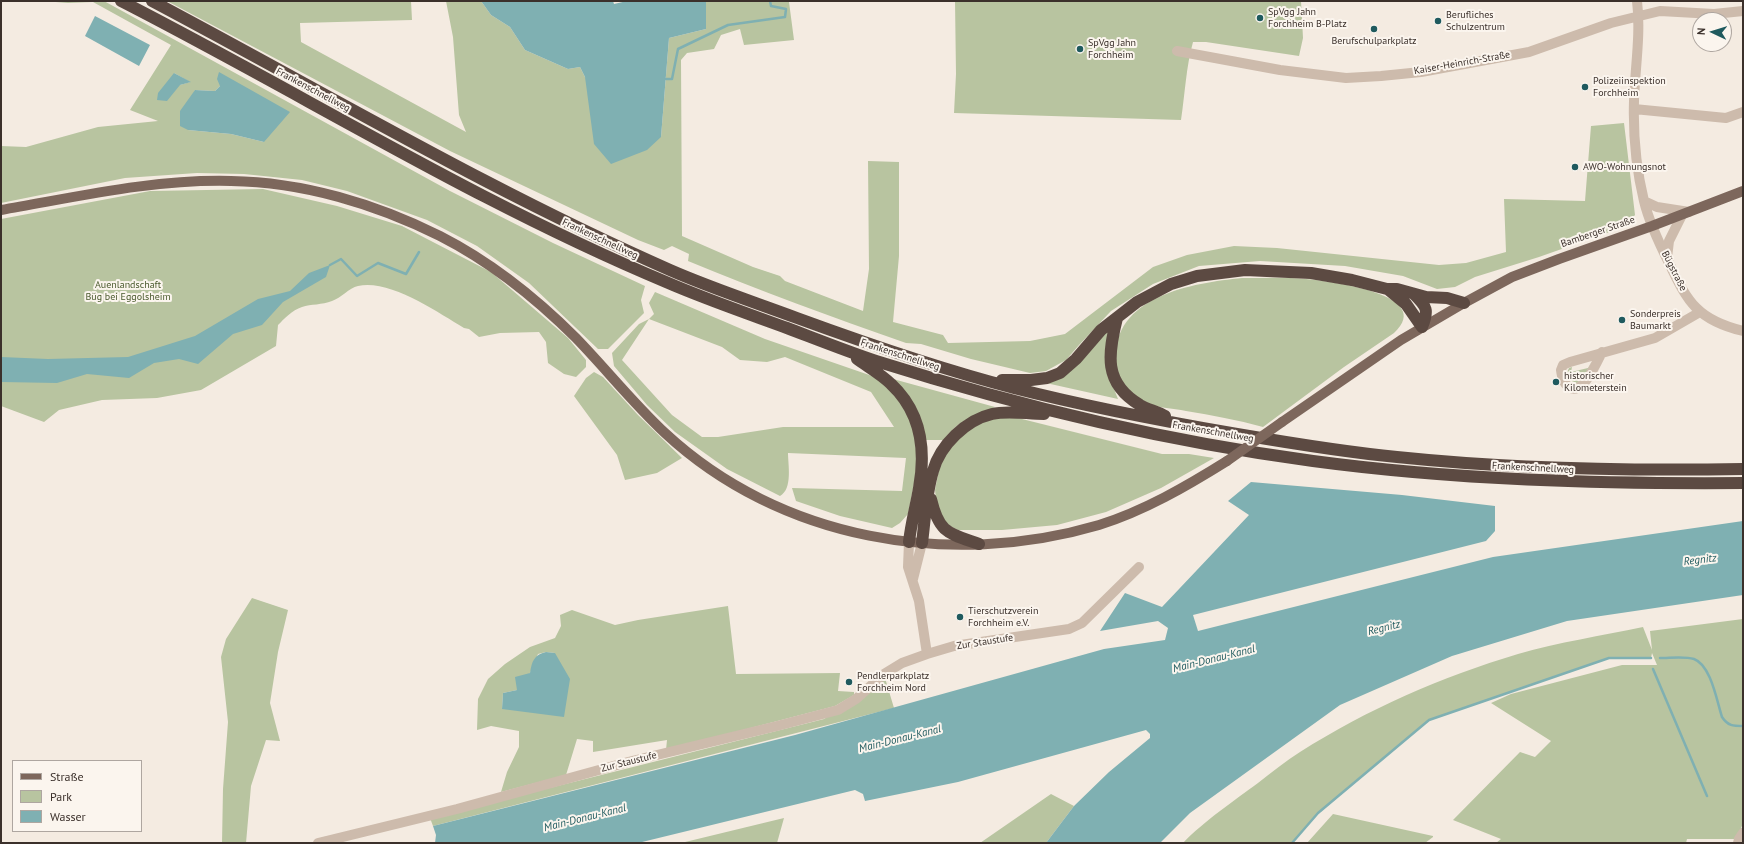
<!DOCTYPE html>
<html>
<head>
<meta charset="utf-8">
<style>
  body { margin:0 }
  #map { position:relative; width:1744px; height:844px; overflow:hidden; background:#f4ebe1; font-family:"PT Sans",sans-serif }
  canvas { display:block }
  .frame { position:absolute; inset:0; border:2px solid #3b302b; pointer-events:none }
  .legend { position:absolute; left:12px; top:760px; width:130px; height:72px; box-sizing:border-box; background:#fbf5ee; border:1px solid #aea6a0; margin:0; padding:5px 7px; list-style:none; font-size:12px; color:#3b302b }
  .legend li { display:flex; align-items:center; gap:8px; height:20px }
  .legend b { width:20px; border:1px solid #aea6a0 }
  .north { position:absolute; left:1692px; top:12px; width:40px; height:40px; box-sizing:border-box; background:#fbf5ee; border:1px solid #aea6a0; border-radius:50%; rotate:274deg; font-size:11px; font-weight:700; line-height:16px; text-align:center; color:#3b302b }
  .north::after { content:''; display:block; margin:auto; width:14px; height:18px; background:#1f5a5e; clip-path:polygon(50% 0,100% 100%,50% 72%,0 100%) }
</style>
</head>
<body>
<div id="map">
<canvas width="1744" height="844"></canvas>
<div class="frame"></div>
<ul class="legend">
<li><b style="height:5px;background:#7d675c"></b>Straße</li>
<li><b style="height:11px;background:#b8c4a0"></b>Park</li>
<li><b style="height:11px;background:#7fb0b2"></b>Wasser</li>
</ul>
<div class="north">N</div>
</div>
<script>
const ctx = document.querySelector('canvas').getContext('2d');
ctx.lineJoin = 'round';
function fill(path, color) {
  ctx.fillStyle = color;
  ctx.fill(path, 'evenodd');
}
function stroke(path, color, width, dash) {
  ctx.strokeStyle = color;
  ctx.lineWidth = width;
  ctx.lineCap = dash ? 'butt' : 'round';
  ctx.setLineDash(dash || []);
  ctx.stroke(path);
}
function drawText(font, color, halo, rows, align = 'center') {
  ctx.font = font + ' "PT Sans",sans-serif';
  ctx.lineWidth = 4;
  ctx.setLineDash([]);
  ctx.textBaseline = 'middle';
  ctx.strokeStyle = halo;
  ctx.fillStyle = color;
  for (const [text, x, y, turn = 0] of rows) {
    ctx.save();
    ctx.translate(x, y);
    ctx.rotate((+turn || 0) * Math.PI / 180);
    ctx.textAlign = isNaN(turn) ? turn : align;
    if (halo) ctx.strokeText(text, 0, 0);
    ctx.fillText(text, 0, 0);
    ctx.restore();
  }
}
const green = new Path2D(`
  M43 1H104L450 191 553 243 645 286 641 300 644 313 608 349H598L529 283 477 246 427 220 347 191 302 180 244 174 197 173 125 178 1 203V146L26 147 98 127 158 121 130 110 171 45 93 2 68 3ZM174 73 190 82 180 85ZM220 86 264 142 231 134 188 130 195 90 215 91Z
  M167 1H411L412 20 300 23 301 42 466 132 459 115 453 37 446 1H481L491 15 510 27 525 50 568 69 580 67 585 77 661 137 669 38 706 29V1L789 2 794 40 744 45 740 29 721 35 714 49 687 53 681 60 682 236 753 267 780 276 785 281 863 311 869 269 868 161 899 162V256L893 322 943 335 948 343 1030 341 1065 334 1153 267 1187 255 1234 246 1277 248 1439 265 1466 263 1506 252 1504 199 1585 201 1591 126 1624 123 1635 215 1624 227 1539 257 1475 277 1455 287 1437 289 1403 276 1345 266 1260 261 1199 266 1153 284 1111 311 1079 345 1066 360 1046 371 1030 373 971 359 921 344 906 343C832 317 760 291 688 261L689 254 672 246 664 250 638 240 450 151Z
  M955 1H1301L1303 38 1299 56 1206 42H1193C1186 67 1185 94 1181 120L954 113 956 74Z
  M263 189 337 206 402 226 491 272 568 338 586 360V367L576 377 564 374 548 363 546 342 539 332 500 333 479 337 469 329 464 328C437 312 390 279 358 286 349 288 341 298 332 301 322 305 311 304 302 307 292 310 284 319 278 325L276 346 201 390 157 398 102 400 59 410 44 422 1 406V219L150 191Z
  M1242 278C1264 278 1285 277 1306 279 1328 281 1437 294 1394 333L1344 367 1263 427C1237 420 1212 415 1186 411 1173 408 1156 408 1144 402 1128 395 1118 379 1116 362 1111 296 1193 283 1242 278Z
  M655 292 765 339 875 377 890 388 910 416 917 444 916 474 908 514 900 523 892 528 840 516 796 501 792 488 902 491 906 458 788 453C788 464 793 489 780 496L727 469 675 432 647 405 614 366 612 353 639 324 649 319 654 314 649 303ZM649 319 722 347 740 360 767 362 785 357 871 392 894 427H783L718 437H702L672 415 622 360Z
  M1106 329 1110 331 1112 384 1118 399 1046 383Z
  M1592 361 1585 375 1577 383 1569 380 1566 375 1569 368 1572 367 1571 372 1588 368Z
  M594 372 603 377 638 415 682 458 657 473 625 480 617 455 574 396 586 378Z
  M893 379 995 407C972 418 960 418 944 440H925Z
  M1010 416 1162 454H1189L1214 458 1161 488 1106 512 1057 525 1002 530H958L946 524 937 509 935 490 940 464 958 436 991 417Z
  M252 598 288 610 278 652 270 703 280 741 266 740 251 786 246 843H222L223 789 228 722 221 657 226 639Z
  M728 606 736 674 840 673 838 691 854 692V695L835 706 666 750 667 740 593 752V741L577 739 566 775 501 792 507 772 519 747V731L491 726 477 730 478 699 488 679 505 664 530 647 555 638 561 626 560 615 572 610 615 625 638 620ZM546 652 555 653 502 709 503 693 517 690 530 673 538 654Z
  M1743 619V826L1741 827 1743 830 1739 839H1687L1686 843H1496L1501 839 1453 820 1520 752 1535 757 1551 741 1491 703 1511 694 1622 665H1657L1652 653 1651 658H1609L1429 720 1319 813 1292 843H1183C1203 822 1235 800 1258 783 1272 772 1286 761 1300 752 1368 709 1441 677 1518 654 1559 642 1601 636 1643 627L1652 650 1650 631Z
  M885 678 894 708 433 826 430 818 824 719Z
  M1051 794 1074 806 1046 843H980Z
  M1333 814 1433 836V837L1425 843H1307Z
  M784 818 777 843H681Z`);
const water = new Path2D(`
  M481 1H613L614 4 627 1H706V29L669 38 661 137 647 150 611 164 594 144 585 77 580 67 568 69 525 50 510 27 491 15Z
  M95 16 150 45 139 66 85 36Z
  M219 72 290 112 264 142 231 134 188 130 180 126V111L195 90 215 91 220 86 217 79Z
  M174 73 191 82 180 85 167 101 157 100 158 93Z
  M330 265 326 277 283 302 262 325 233 334 198 364 179 359 154 363 129 378 87 374 57 383 1 382V357L48 359 128 357 195 336 258 299 290 291 309 273Z
  M1251 482 1402 495 1495 506V531L1486 541 1193 615 1198 631 1493 557 1743 521V595L1567 621 1452 656 1340 705 1190 813 1160 843H1046L1074 806 1109 772 1150 738V734L1146 730 958 782 865 801 863 794 855 790 638 843H435L436 835 433 826 795 735 1104 649 1165 640 1168 628 1158 621 1100 631 1125 593 1162 607 1249 515 1228 501Z
  M546 652 555 653 570 679 564 717 502 709 503 693 517 690 515 677 530 673C532 661 534 655 546 652Z`);
const stream = new Path2D(`
  M666 79H672L678 49 728 25 785 17 786 9 771 6 770 1
  M330 265 341 259 357 276 378 263 406 274 419 252
  M1660 658C1670 658 1685 656 1694 659 1711 665 1717 702 1722 717 1728 726 1733 726 1743 726
  M1653 669 1707 796
  M1292 843 1318 813 1429 720 1609 658H1651`);
const minor = new Path2D(`
  M1637 1C1641 34 1635 68 1634 101 1633 134 1636 168 1644 201 1649 222 1659 243 1669 263 1688 303 1698 320 1743 331
  M1177 51 1280 70 1346 78 1381 76 1421 72 1529 52 1611 23 1660 11 1714 14 1743 11
  M1634 109 1726 118 1743 112
  M1644 201 1657 207 1689 212
  M1667 258 1669 241 1682 215
  M1602 352C1597 362 1582 397 1569 387 1563 383 1562 377 1561 370L1563 365 1570 362 1655 338 1700 312
  M913 579 922 543
  M927 654 954 646 1069 629 1082 623 1139 567
  M318 843 457 809 628 762 777 726 838 710 856 699 884 674 902 663 927 654 919 601 908 567 909 542
  M1738 843 1739 839 1743 833`);
const major = new Path2D(`
  M1 210C77 197 153 179 231 181 303 182 376 204 440 236 491 262 536 298 576 338 606 369 633 403 665 433 780 540 950 569 1099 525 1144 511 1187 486 1227 461
  M1282 422 1401 340 1464 303 1512 277 1559 259 1652 226 1743 191`);
const highway = new Path2D(`
  M121 1C303 94 477 203 666 282 705 299 746 313 787 328 816 339 846 351 876 361 1018 406 1164 441 1313 461 1455 480 1599 484 1743 483
  M152 1C324 92 492 192 670 270 711 288 754 302 797 318 868 344 940 369 1014 388 1088 407 1162 421 1237 434 1290 443 1343 452 1397 457 1512 469 1627 471 1743 469
  M1389 290 1406 304 1422 327
  M1414 294C1427 307 1429 310 1422 327
  M1117 318C1108 354 1103 383 1140 405 1148 410 1158 411 1165 416
  M857 359C868 367 881 374 891 384 921 412 926 450 919 488 916 506 911 523 909 542
  M1002 380H1031L1047 378 1060 373 1076 359 1101 330 1137 302 1171 284 1197 276 1245 270 1311 273 1352 280 1387 289H1397L1426 297 1447 298 1464 303
  M931 499C939 533 948 533 979 544
  M922 543C925 520 926 494 933 471 940 445 966 420 992 414 1008 410 1027 414 1044 414`);
const majorBridge = new Path2D(`
  M1227 461 1282 422`);
const markers = [
  [1260,18,4,"#1f5a5e"],
  [1438,21,4,"#1f5a5e"],
  [1374,29,4,"#1f5a5e"],
  [1080,49,4,"#1f5a5e"],
  [1585,87,4,"#1f5a5e"],
  [1575,167,4,"#1f5a5e"],
  [1622,320,4,"#1f5a5e"],
  [1556,382,4,"#1f5a5e"],
  [960,617,4,"#1f5a5e"],
  [849,682,4,"#1f5a5e"]
];
const poiNames = [
  ["SpVgg Jahn",1268,12],
  ["Forchheim B-Platz",1268,24],
  ["Berufliches",1446,15],
  ["Schulzentrum",1446,27],
  ["Berufschulparkplatz",1374,41,"center"],
  ["SpVgg Jahn",1088,43],
  ["Forchheim",1088,55],
  ["Polizeiinspektion",1593,81],
  ["Forchheim",1593,93],
  ["AWO-Wohnungsnot",1583,167],
  ["Sonderpreis",1630,314],
  ["Baumarkt",1630,326],
  ["historischer",1564,376],
  ["Kilometerstein",1564,388],
  ["Tierschutzverein",968,611],
  ["Forchheim e.V.",968,623],
  ["Pendlerparkplatz",857,676],
  ["Forchheim Nord",857,688]
];
const streetNames = [
  ["Kaiser-Heinrich-Straße",1462,63,-10],
  ["Frankenschnellweg",313,90,28],
  ["Bamberger Straße",1598,232,-19],
  ["Frankenschnellweg",600,239,25],
  ["Bügstraße",1674,271,63],
  ["Frankenschnellweg",900,355,18],
  ["Frankenschnellweg",1213,432,10],
  ["Frankenschnellweg",1533,468,3],
  ["Zur Staustufe",985,642,-9],
  ["Zur Staustufe",629,762,-14]
];
const parkNames = [
  ["Auenlandschaft",128,285],
  ["Büg bei Eggolsheim",128,297]
];
const waterNames = [
  ["Regnitz",1700,560,-7],
  ["Regnitz",1384,628,-14],
  ["Main-Donau-Kanal",1214,659,-14],
  ["Main-Donau-Kanal",900,739,-14],
  ["Main-Donau-Kanal",585,818,-14]
];
fill(green, '#b8c4a0');
fill(water, '#7fb0b2');
stroke(stream, '#7fb0b2', 2.5);
stroke(minor, '#cdbbac', 10);
stroke(major, '#7d675c', 10);
stroke(highway, '#5c4a42', 12);
stroke(majorBridge, '#7d675c', 10);
for (const [x, y, r, color] of markers) {
  const dot = new Path2D();
  dot.arc(x, y, r, 0, 2 * Math.PI);
  ctx.fillStyle = color;
  ctx.fill(dot);
  stroke(dot, '#fbf5ee', 1.5);
}
drawText('10px', '#3b302b', '#fbf5ee', poiNames, 'left');
drawText('10px', '#3b302b', '#fbf5ee', streetNames);
drawText('10px', '#4a5a2e', '#fbf5ee', parkNames);
drawText('italic 11px', '#1f5a5e', '#fbf5ee', waterNames);
</script>
</body>
</html>
